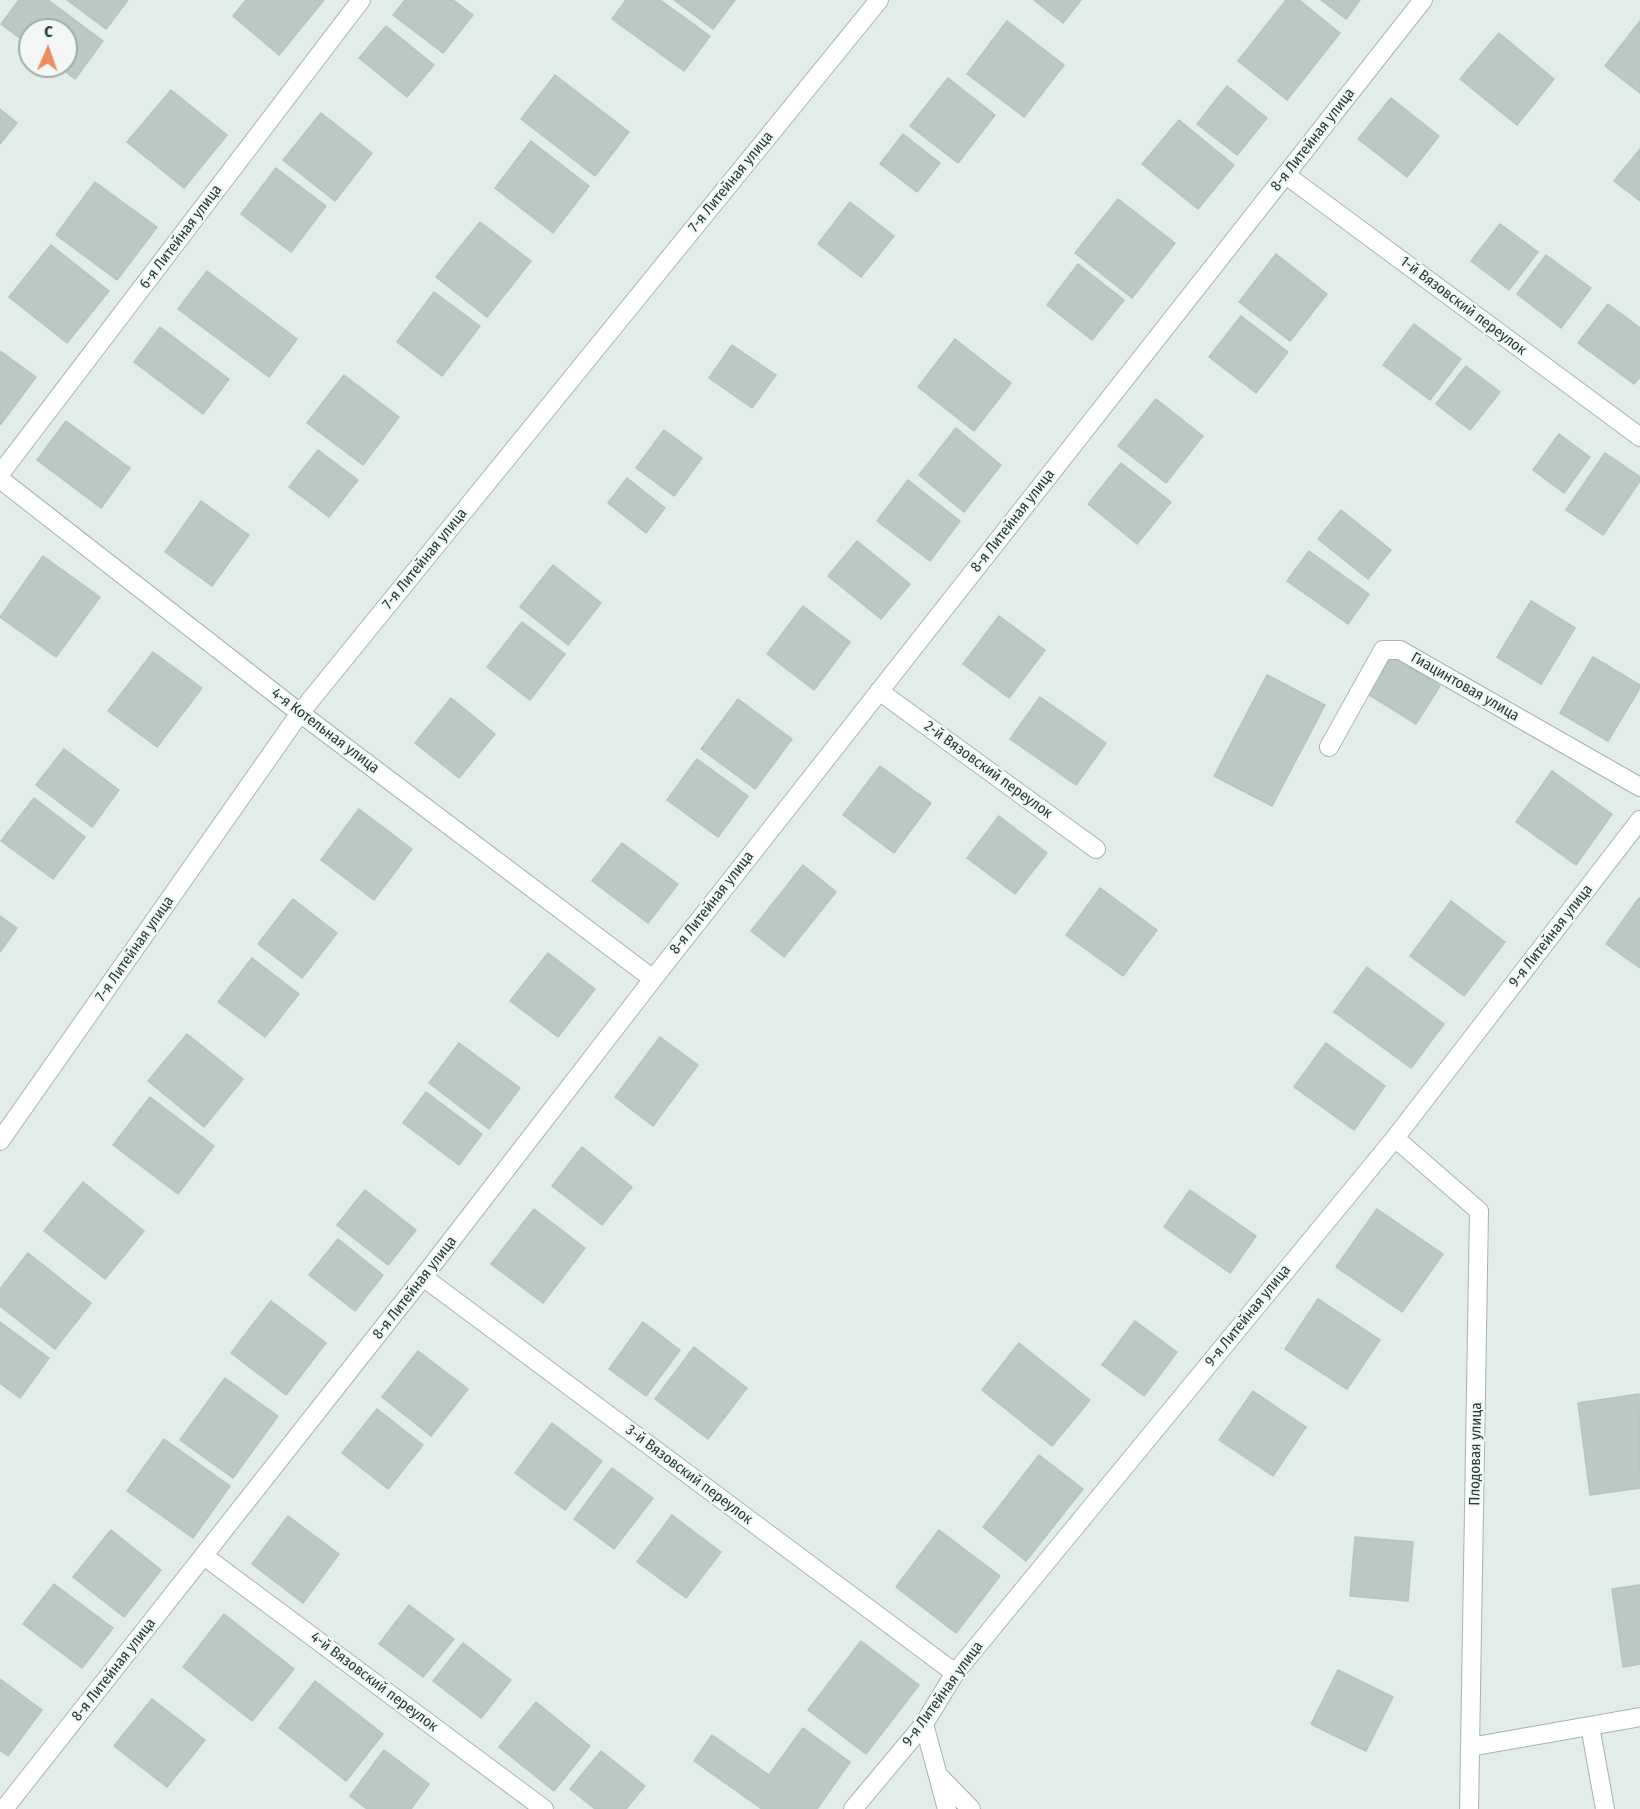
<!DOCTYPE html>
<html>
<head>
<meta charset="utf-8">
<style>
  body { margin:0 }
  #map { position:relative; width:1640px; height:1809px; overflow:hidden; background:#e2ece8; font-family:"Fira Sans Condensed",sans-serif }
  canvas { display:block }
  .north { position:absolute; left:18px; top:18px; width:60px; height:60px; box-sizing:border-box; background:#f3f8f6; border:2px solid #a0adaa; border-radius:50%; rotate:2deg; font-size:16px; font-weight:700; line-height:24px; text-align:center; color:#233c37 }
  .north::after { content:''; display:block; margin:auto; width:21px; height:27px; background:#ec8d60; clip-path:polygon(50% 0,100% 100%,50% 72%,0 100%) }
</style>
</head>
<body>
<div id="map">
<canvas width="1640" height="1809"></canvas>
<div class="north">С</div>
</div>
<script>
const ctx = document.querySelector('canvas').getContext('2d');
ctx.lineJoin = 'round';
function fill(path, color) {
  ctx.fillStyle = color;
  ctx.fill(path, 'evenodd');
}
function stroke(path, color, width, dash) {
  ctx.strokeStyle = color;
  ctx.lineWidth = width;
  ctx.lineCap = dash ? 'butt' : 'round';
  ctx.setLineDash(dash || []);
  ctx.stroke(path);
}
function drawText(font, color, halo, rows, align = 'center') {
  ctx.font = font + ' "Fira Sans Condensed",sans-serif';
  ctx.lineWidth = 4.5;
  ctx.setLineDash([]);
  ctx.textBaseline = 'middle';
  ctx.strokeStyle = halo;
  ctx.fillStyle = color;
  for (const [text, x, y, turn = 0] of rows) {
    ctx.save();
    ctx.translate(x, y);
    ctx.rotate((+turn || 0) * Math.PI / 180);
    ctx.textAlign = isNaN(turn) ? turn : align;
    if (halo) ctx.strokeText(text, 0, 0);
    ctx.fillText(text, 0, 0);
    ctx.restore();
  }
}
const building = new Path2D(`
  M19 0H48L103 41 75 79 58 66H66V30H30V46L1 24Z
  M67 0H128L106 29Z
  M246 0H324L279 55 233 16Z
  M405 0H453L473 15 443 53 393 15Z
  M626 0H660L710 36 684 71 612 19Z
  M674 0H735L713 29Z
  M1034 0H1081L1063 23Z
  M1286 0H1299L1340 33 1287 100 1238 61Z
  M1321 0H1360L1346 19Z
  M1007 21 1064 65 1024 117 967 74Z
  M1640 21V93L1605 66Z
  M386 26 434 65 407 97 359 58Z
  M1499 33 1554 79 1517 125 1460 79Z
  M555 75 629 132 595 176 521 119Z
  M948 78 995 115 958 163 910 126Z
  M1227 86 1267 118 1237 155 1197 124Z
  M171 90 227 135 184 188 127 142Z
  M1391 98 1439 136 1407 177 1358 139Z
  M0 109 17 123 0 144Z
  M321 113 372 153 335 201 283 160Z
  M1179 120 1234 165 1198 209 1142 164Z
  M903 134 940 163 917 192 880 164Z
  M531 141 589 186 553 233 495 188Z
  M1640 149V201L1614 181Z
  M276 168 326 206 291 252 241 214Z
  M95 182 157 227 117 280 56 235Z
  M1118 199 1175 243 1132 298 1075 253Z
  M850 202 894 236 861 277 818 244Z
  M480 222 531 261 487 317 436 277Z
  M1500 224 1538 252 1509 290 1471 261Z
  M51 245 109 291 67 343 9 297Z
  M1276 254 1327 294 1290 341 1239 302Z
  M1546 255 1591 288 1561 328 1517 294Z
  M1078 264 1124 300 1092 340 1047 305Z
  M207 271 297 339 269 377 178 309Z
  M434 292 480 326 442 376 397 342Z
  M1608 304 1640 328V377L1634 384 1578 343Z
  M1241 316 1288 352 1256 393 1209 357Z
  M1414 324 1461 359 1430 400 1383 365Z
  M160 327 229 379 203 414 134 362Z
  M955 339 1011 383 974 431 918 387Z
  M732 345 776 375 752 408 709 378Z
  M0 351 36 377 1 424H0Z
  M1466 366 1500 392 1470 430 1436 404Z
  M344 375 399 417 363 465 307 423Z
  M1156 399 1203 436 1166 483 1118 446Z
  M66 421 130 468 101 508 37 460Z
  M956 428 1001 465 964 512 919 475Z
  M664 430 702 458 674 496 636 468Z
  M1559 434 1590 457 1564 493 1533 470Z
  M318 450 358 480 329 517 289 487Z
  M1605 453 1640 477V481L1603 535 1566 510Z
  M1121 463 1171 502 1137 544 1088 504Z
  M627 478 665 508 646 533 608 503Z
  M908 480 960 521 930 561 877 521Z
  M201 501 249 535 212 586 165 552Z
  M1341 510 1391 550 1368 579 1318 539Z
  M857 541 910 584 881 619 828 576Z
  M1309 551 1369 594 1348 624 1287 581Z
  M43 556 100 597 56 657 0 617Z
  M553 565 601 603 568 645 520 607Z
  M1531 601 1575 628 1541 684 1497 657Z
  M803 606 850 642 814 690 767 654Z
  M999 616 1045 650 1009 698 963 664Z
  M522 622 565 654 530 700 487 667Z
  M153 652 202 688 157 747 108 711Z
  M1392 656 1440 686 1416 724 1368 694Z
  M1593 657 1640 685V688L1608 741 1560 713Z
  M1267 675 1325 705 1272 806 1214 776Z
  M1040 697 1106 743 1076 785 1010 739Z
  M451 698 495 734 459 778 415 743Z
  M738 699 792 739 755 789 701 749Z
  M64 749 119 790 92 827 36 785Z
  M697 759 748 796 718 837 667 800Z
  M880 766 931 803 894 853 843 815Z
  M1552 771 1612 814 1576 865 1516 822Z
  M34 798 85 837 53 879 1 841Z
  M359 809 412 849 374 900 321 860Z
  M999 816 1047 853 1015 894 967 858Z
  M622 843 678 884 648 923 592 881Z
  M803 865 836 892 784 957 751 931Z
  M1100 888 1157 930 1123 976 1066 935Z
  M1639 898 1640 899V968L1606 944Z
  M293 899 337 933 302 978 258 944Z
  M1451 901 1505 942 1464 996 1410 956Z
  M0 916 17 928 0 952Z
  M548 953 595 989 558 1037 510 1001Z
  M252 958 299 994 265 1037 218 1002Z
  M1367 967 1444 1024 1411 1068 1334 1012Z
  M187 1034 243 1079 204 1127 148 1081Z
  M660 1037 698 1065 653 1126 615 1097Z
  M459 1043 520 1088 489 1129 429 1083Z
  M1326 1043 1385 1086 1354 1130 1294 1087Z
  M426 1092 482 1134 459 1165 403 1123Z
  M150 1097 214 1146 178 1194 113 1145Z
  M582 1147 632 1187 602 1225 552 1186Z
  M83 1182 144 1231 105 1279 44 1231Z
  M365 1190 416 1230 388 1265 337 1225Z
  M1190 1190 1256 1236 1230 1273 1164 1227Z
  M534 1209 585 1248 543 1303 491 1264Z
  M1377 1209 1443 1254 1402 1312 1336 1267Z
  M338 1239 383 1275 355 1311 309 1275Z
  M28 1253 91 1303 55 1349 0 1306V1289Z
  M1318 1299 1380 1340 1347 1389 1285 1349Z
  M271 1301 326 1343 286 1395 231 1353Z
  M1135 1321 1177 1352 1144 1396 1102 1365Z
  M0 1322 49 1358 20 1398 0 1383Z
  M643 1322 680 1350 646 1396 609 1369Z
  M1019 1343 1090 1400 1052 1446 982 1390Z
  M694 1347 747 1388 708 1439 655 1399Z
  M418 1351 468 1389 431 1436 382 1397Z
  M225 1378 278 1416 233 1478 180 1440Z
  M1253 1391 1306 1427 1273 1476 1219 1440Z
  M1639 1394 1640 1488 1590 1495 1578 1403Z
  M377 1409 423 1445 388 1489 342 1453Z
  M552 1423 602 1461 565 1510 515 1473Z
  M164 1439 230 1486 193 1538 127 1491Z
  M1039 1455 1083 1489 1026 1561 983 1527Z
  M612 1468 653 1498 614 1549 574 1519Z
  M672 1515 721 1552 686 1598 637 1562Z
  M288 1516 339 1554 303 1603 252 1564Z
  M111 1530 161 1570 124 1617 73 1577Z
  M939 1530 1000 1576 956 1633 896 1587Z
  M1355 1537 1413 1542 1408 1601 1350 1596Z
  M54 1584 113 1628 82 1668 23 1624Z
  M1640 1585V1664L1623 1667 1612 1589Z
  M409 1605 454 1639 423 1677 379 1644Z
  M224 1614 294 1669 252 1721 183 1667Z
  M861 1641 919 1685 866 1754 808 1710Z
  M463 1643 511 1680 481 1718 433 1681Z
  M1338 1670 1393 1697 1366 1751 1311 1724Z
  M0 1679 42 1710 8 1756 0 1750Z
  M315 1681 383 1734 346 1781 279 1728Z
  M152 1699 205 1740 167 1787 114 1746Z
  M536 1702 590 1746 554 1791 499 1747Z
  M803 1728 850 1762 817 1809H762L694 1761 712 1735 769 1775Z
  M384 1750 429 1784 411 1809H367L350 1796Z
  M601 1751 645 1786 626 1809H595L570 1789Z`);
const street = new Path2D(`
  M1286 175 1640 437
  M0 474 361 0
  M0 479 300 713 653 979
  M879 691 1096 849
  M1329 747 1383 650H1400L1640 787
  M1395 1138 1479 1211 1469 1809
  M0 1141 300 713 879 0
  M423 1277 955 1673
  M204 1556 544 1809
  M924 1724 947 1809
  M1590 1726 1605 1809
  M1470 1747 1640 1717
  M939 1776 971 1809
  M4 1809 423 1277 653 979 1423 0
  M853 1809 924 1724 955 1673 1395 1138 1640 820`);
const streetNames = [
  ["8-я Литейная улица",1313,140,-52],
  ["7-я Литейная улица",731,182,-51],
  ["6-я Литейная улица",181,237,-53],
  ["1-й Вязовский переулок",1463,306,37],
  ["8-я Литейная улица",1013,521,-52],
  ["7-я Литейная улица",425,559,-51],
  ["Гиацинтовая улица",1465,687,30],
  ["4-я Котельная улица",325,731,37],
  ["2-й Вязовский переулок",988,770,36],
  ["8-я Литейная улица",712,903,-52],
  ["9-я Литейная улица",1551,936,-52],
  ["7-я Литейная улица",135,949,-55],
  ["8-я Литейная улица",415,1288,-52],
  ["9-я Литейная улица",1248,1316,-51],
  ["Плодовая улица",1476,1454,-89],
  ["3-й Вязовский переулок",689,1475,37],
  ["8-я Литейная улица",114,1670,-52],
  ["4-й Вязовский переулок",374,1682,37],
  ["9-я Литейная улица",943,1694,-54]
];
fill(building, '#bbc9c5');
stroke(building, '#b5c5c0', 1.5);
stroke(street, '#a5b4af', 20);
stroke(street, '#fff', 18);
drawText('15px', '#233c37', '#f3f8f6', streetNames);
</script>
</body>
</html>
